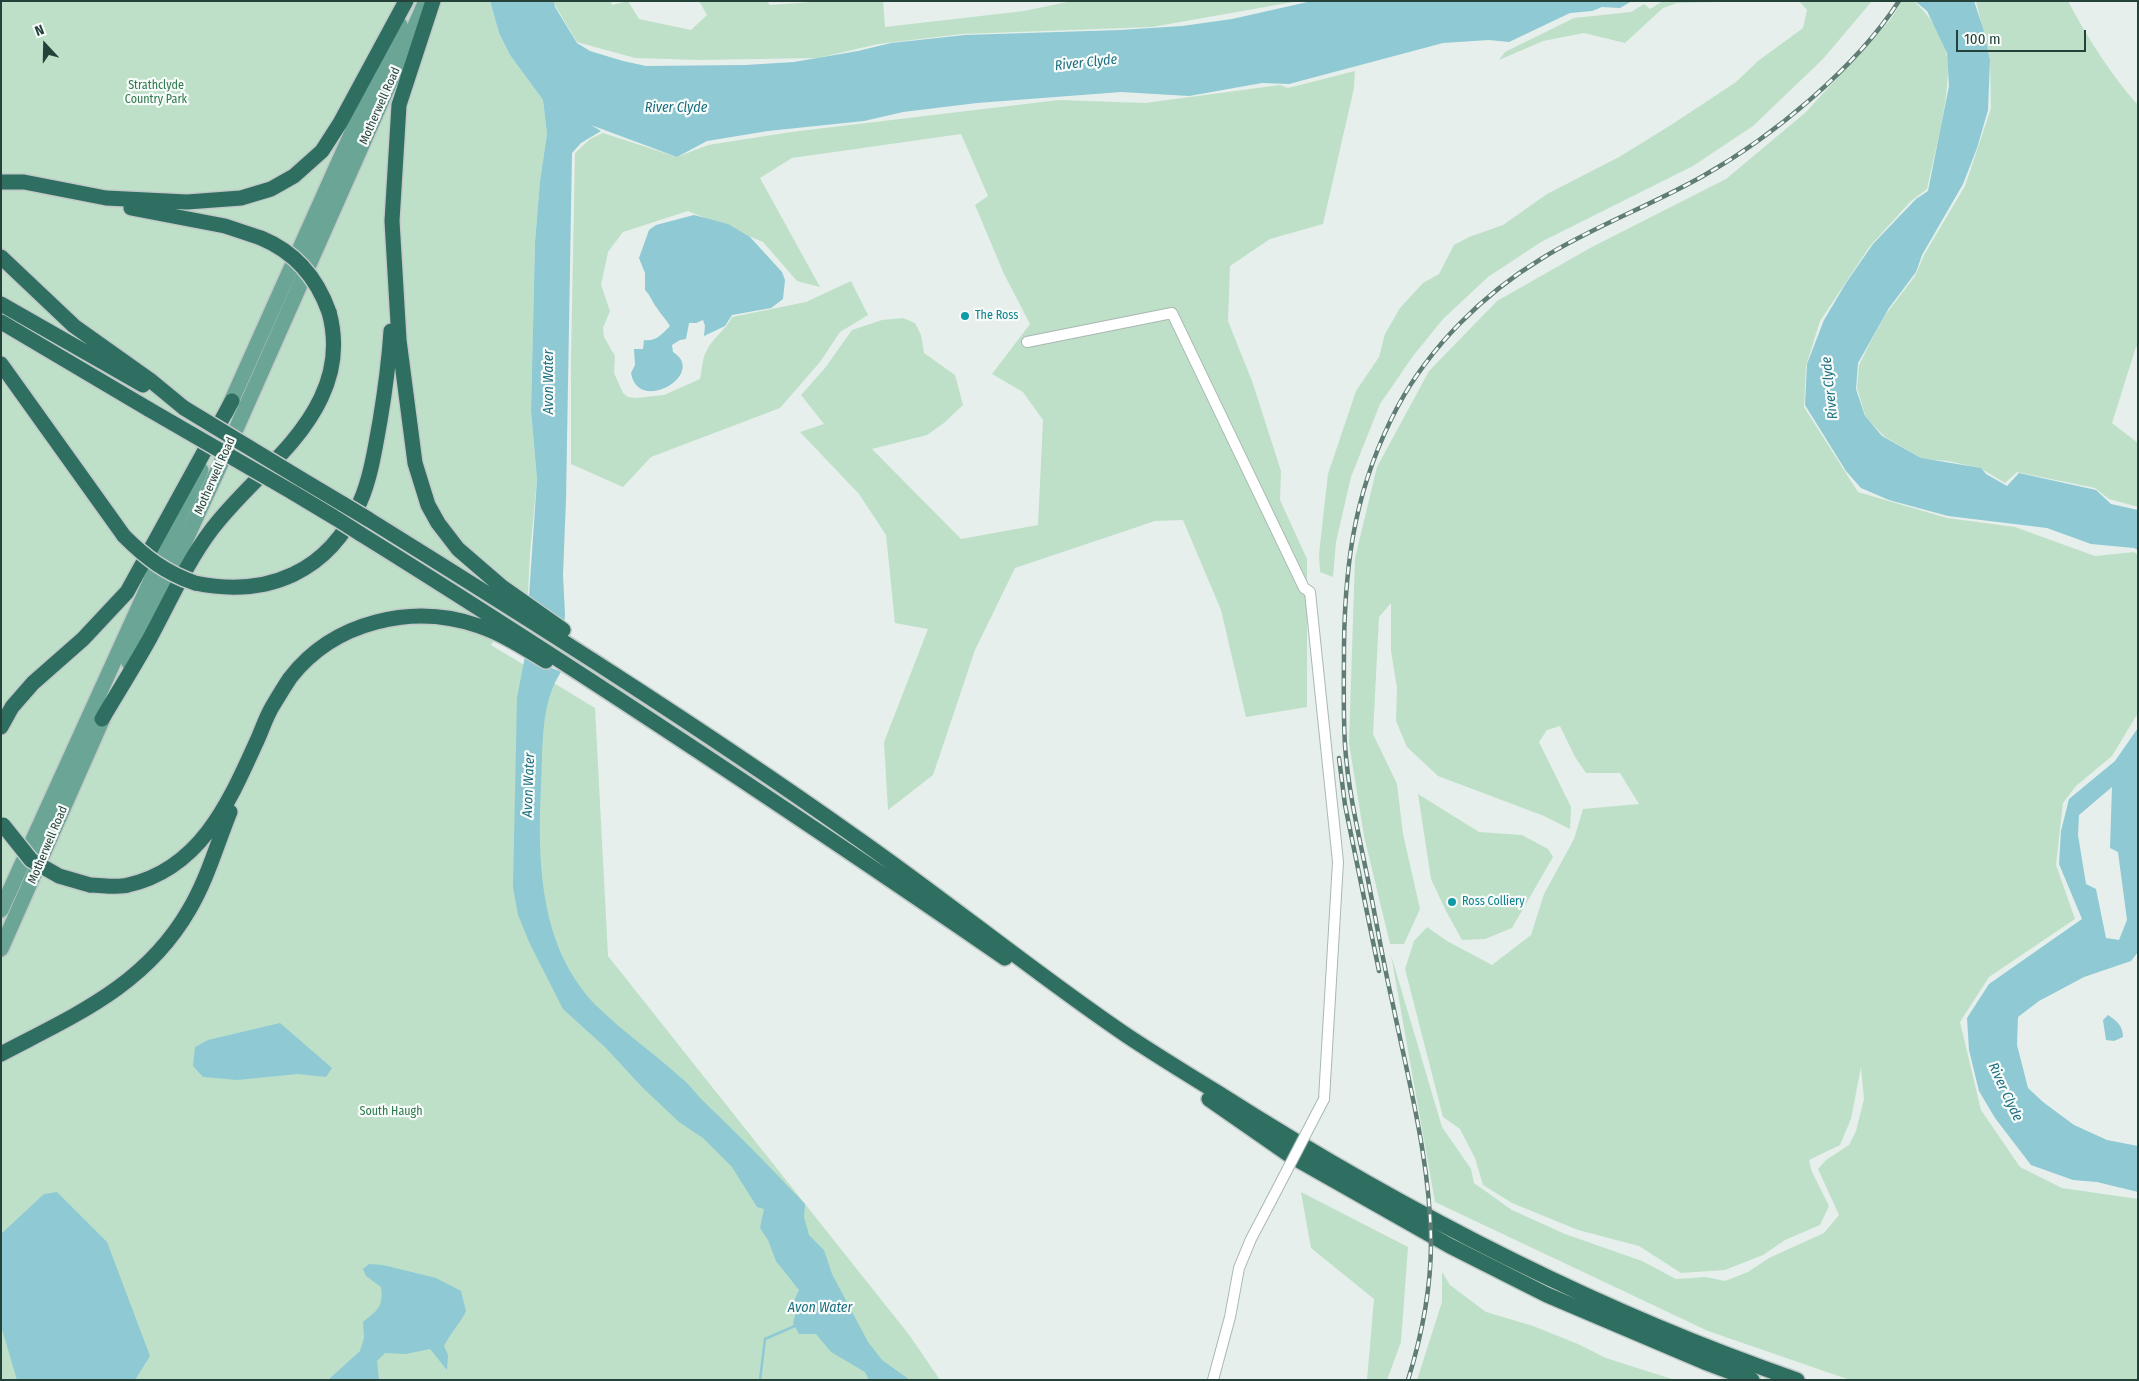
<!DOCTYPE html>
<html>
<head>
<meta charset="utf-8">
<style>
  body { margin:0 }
  #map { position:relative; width:2139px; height:1381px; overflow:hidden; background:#e6efeb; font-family:"Fira Sans Condensed",sans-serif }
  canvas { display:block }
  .frame { position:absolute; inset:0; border:2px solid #24423a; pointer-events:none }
  .north { position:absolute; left:20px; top:20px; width:50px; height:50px; -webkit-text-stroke:4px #f7fbf9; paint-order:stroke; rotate:339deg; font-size:14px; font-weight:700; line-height:20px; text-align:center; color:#24423a }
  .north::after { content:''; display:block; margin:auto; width:18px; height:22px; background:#24423a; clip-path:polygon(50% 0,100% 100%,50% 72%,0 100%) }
  .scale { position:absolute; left:1956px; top:30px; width:130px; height:22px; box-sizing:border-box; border:2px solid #24423a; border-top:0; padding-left:6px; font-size:15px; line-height:18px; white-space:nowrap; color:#24423a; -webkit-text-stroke:4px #f7fbf9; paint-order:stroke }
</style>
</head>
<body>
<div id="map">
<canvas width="2139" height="1381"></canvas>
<div class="frame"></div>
<div class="north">N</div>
<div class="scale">100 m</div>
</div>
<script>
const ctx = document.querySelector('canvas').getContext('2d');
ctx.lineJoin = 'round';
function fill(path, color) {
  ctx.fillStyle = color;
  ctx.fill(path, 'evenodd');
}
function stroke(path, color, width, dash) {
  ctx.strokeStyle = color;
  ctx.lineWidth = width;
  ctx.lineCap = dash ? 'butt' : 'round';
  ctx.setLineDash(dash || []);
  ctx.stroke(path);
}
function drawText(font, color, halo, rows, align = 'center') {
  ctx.font = font + ' "Fira Sans Condensed",sans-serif';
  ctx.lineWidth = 4.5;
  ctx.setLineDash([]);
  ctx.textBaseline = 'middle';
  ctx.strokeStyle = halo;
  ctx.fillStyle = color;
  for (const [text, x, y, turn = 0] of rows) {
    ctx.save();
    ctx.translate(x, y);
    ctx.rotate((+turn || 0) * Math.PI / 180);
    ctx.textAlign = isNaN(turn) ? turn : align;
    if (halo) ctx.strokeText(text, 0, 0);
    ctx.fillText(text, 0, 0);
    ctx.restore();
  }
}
const green = new Path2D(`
  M1 1H490L499 33 510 55 543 100 547 134 540 181 535 242 531 411 537 479 530 554 528 593 491 645 595 708 608 956 910 1336 940 1380H1Z
  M554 1H611L612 5 628 1 639 19 691 30 707 15 699 1H767L770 5 826 1H883L885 27 1024 11 1072 1H1299L1152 27 962 34 878 44 818 58 700 60 635 58 577 42 556 7Z
  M1663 1H1755L1677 3 1663 8 1625 43 1584 33 1543 41 1499 60 1505 52 1574 18 1631 12 1644 4 1650 9Z
  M1799 1H1872L1823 59 1753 126 1693 166 1541 242 1488 277 1443 319 1413 356 1380 404 1351 477 1336 542 1333 577 1320 572 1319 554 1328 474 1356 391 1379 357 1385 334 1400 308 1423 283 1439 274 1454 245 1469 237 1503 225 1547 194 1619 157 1671 125 1736 82 1758 61 1803 28 1807 10Z
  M1902 1H1914C1928 14 1942 33 1946 52 1954 84 1934 155 1927 189L1911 201 1870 246 1820 321 1806 366 1804 407 1858 492 1947 518 2015 527 2095 556 2134 552 2138 555V713L2112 756 2076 786 2063 803 2056 865 2075 919 1989 977 1960 1022 1981 1110 2020 1167 2062 1188 2138 1199V1380H1850L1708 1331 1435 1202 1391 955 1442 1127 1471 1169 1474 1183 1512 1210 1565 1234 1642 1261 1676 1279 1706 1277 1725 1281 1748 1272 1769 1258 1824 1233 1839 1215 1818 1169 1826 1160 1849 1145 1856 1131 1864 1099 1861 1067 1851 1119 1840 1145 1809 1160 1812 1172 1829 1206 1820 1225 1785 1240 1763 1255 1725 1270 1681 1273 1639 1246 1578 1230 1512 1203 1483 1185 1475 1158 1460 1129 1443 1117 1405 969 1414 941 1427 927 1447 941 1492 965 1531 935 1544 894 1574 839 1583 809 1639 804 1620 773H1586L1575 757 1560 726 1547 730 1539 742 1571 807 1570 829 1544 816 1438 776 1407 747 1396 721 1397 688 1391 651V603L1379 617 1373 734 1397 784 1403 834 1420 909 1404 944H1390L1364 836 1349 743 1355 558 1377 467 1429 371 1497 301 1592 247 1726 179 1806 112 1890 20Z
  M1976 1H2068C2087 37 2111 75 2138 105V348L2136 347 2112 423 2138 443V507L2109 499 2095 488 2017 472 2005 483 1980 468 1948 461 1923 459 1885 437 1866 418 1857 388 1859 365 1871 341 1886 314 1915 276 1924 255 1965 186 1991 108 1990 60Z
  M1355 71 1354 88 1323 224 1270 239 1230 266 1228 321 1252 381 1281 471 1280 500 1307 559V707L1246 717 1221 610 1183 520 1155 521 1015 568 975 650 933 775 888 810 884 742 928 629 895 623 886 535 859 494 800 432 824 424 801 395 825 368 852 330 882 320 903 318 915 323 921 335 924 353 955 375 963 405 944 423 927 435 872 449 961 539 1038 525 1043 420 1023 392 992 374 1030 324 1004 274 975 205 988 196 961 134 792 158 760 178 820 287 797 281 763 242 688 211 623 232 608 252 601 285 610 311 603 328 604 337 615 356 614 373 623 393 628 397 636 398 664 395 700 379C702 371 702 359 706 352 712 338 726 330 732 317L806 302 851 281 868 315 840 332 820 362 780 408 651 457 623 487 571 464V356L575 153 590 139 603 133 677 157 708 145 791 132 1059 100 1145 103 1280 85 1288 88Z
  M1418 794 1479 832 1522 835 1548 849 1553 857 1512 928 1485 939 1462 940 1446 911 1431 879Z
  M1301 1192 1408 1247 1401 1342 1387 1380H1367L1374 1299 1311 1248Z
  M1442 1272 1450 1285 1486 1312 1533 1326 1578 1344 1606 1358 1675 1380H1417L1442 1302Z`);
const water = new Path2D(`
  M490 1H554L555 7 577 43 590 51 623 61 646 66 745 65 794 62 858 51 891 43 965 35 1120 30 1182 26 1232 19 1312 1H1632L1620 8 1602 7 1592 11 1570 13 1509 42 1489 40 1443 43 1289 84 1262 83 1189 96 1121 92 977 103 903 112 864 121 768 131 707 141 677 157 591 125 601 131 581 143 572 153 566 499 563 575 565 614 562 670 525 655 537 479 531 411 535 242 540 181 547 134 543 100 510 55 499 33Z
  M1915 1H1974L1983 28 1990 60 1988 110 1977 148 1963 184 1922 255 1916 272 1889 308 1858 363 1856 389 1865 416 1882 436 1921 458 1981 468 1986 474 2007 486 2019 473 2096 490 2111 504 2138 510V550L2134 548 2091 544 2047 528 1948 516 1889 500 1861 488 1846 471 1805 405 1807 364 1824 320 1846 283 1873 244 1916 199 1928 191 1949 86 1947 53 1927 11Z
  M694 215 728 224 750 237 782 272 785 280 783 299 771 308 732 315 725 326 704 336 705 326 703 320 696 323H689L686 339 680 340 672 345 673 352C708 374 638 415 631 373L635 365 634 349H643L644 340C656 342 662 334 670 326 666 319 661 315 657 308 652 302 651 296 645 290V273L639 258 649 230 656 225Z
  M525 656 561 672C540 703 543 749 541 786 537 865 540 954 602 1011 627 1035 655 1054 680 1077 688 1083 694 1091 701 1099 737 1133 771 1168 805 1204L804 1217 809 1235 824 1250 832 1274 868 1342 882 1360 910 1380H869L865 1372 831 1352 816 1334H799L793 1323 795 1316 793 1303 799 1290 776 1261 768 1240 760 1228 764 1209 757 1207 732 1167 703 1138 679 1122 642 1087 606 1048 563 1009 530 944 518 915 513 887 517 698Z
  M2138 728V952L2131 961 2084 977 2039 1001 2018 1017 2017 1045 2028 1088 2043 1102 2074 1125 2107 1140 2138 1146V1192L2097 1182 2073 1180 2031 1165 1995 1118 1979 1091 1969 1050 1967 1018 1989 984 2082 919 2059 864 2061 831 2069 799 2115 761ZM2112 787 2110 848 2118 852 2127 920 2119 940 2106 938 2096 889 2086 884 2078 835 2079 815Z
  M2108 1015C2117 1021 2123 1026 2123 1037L2114 1041 2106 1040 2103 1020Z
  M280 1023 332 1068 326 1077 298 1074 237 1080 203 1077 193 1066 195 1047 208 1040Z
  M57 1192 107 1242 150 1356 135 1380H17L1 1326V1234L44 1194Z
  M369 1264 383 1265 436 1278 461 1291 466 1311C460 1324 450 1333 444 1346L448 1355 447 1370 430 1349 406 1354 385 1353 377 1361 379 1380H328L360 1351 364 1338 363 1322C376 1311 384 1308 381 1287L366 1276 363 1269Z`);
const stream = new Path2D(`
  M760 1380 765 1339 797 1325`);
const street = new Path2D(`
  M1027 342 1172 313 1304 588 1310 592 1338 862 1324 1099
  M1213 1380 1230 1317 1239 1268 1251 1239 1271 1201`);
const primary = new Path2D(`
  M226 413 400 25
  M129 663 217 472 426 1
  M1 910 201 470
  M1 949 108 707`);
const highway = new Path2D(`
  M433 1 399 105 392 221 399 340 415 463 428 505 438 523 458 549 502 587 563 630
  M1 182H24L106 198 187 202 241 198 271 189 294 176 322 151 340 123 406 1
  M131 208 225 226 261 238
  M1 257 74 326 150 380 184 408
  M1 304 143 385
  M1 322 150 410
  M1 364 124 536
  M301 479 343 504
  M292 492 337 519
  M368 519C532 621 696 724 854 836 946 900 1033 972 1126 1035 1156 1055 1187 1074 1218 1093 1400 1209 1593 1310 1797 1380
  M359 533C578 669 792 812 1005 958
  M195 583C268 598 329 572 360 502 371 477 375 448 380 421 385 391 389 361 391 331
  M102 719C118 692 135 665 150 638 170 601 187 562 212 529 246 484 297 449 321 398 334 371 337 341 329 312
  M1 727 12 707 33 683 83 639 127 592 232 401
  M90 885C102 885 117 888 128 885 199 869 228 805 255 745 261 733 265 719 272 707 278 697 284 687 290 678 334 621 413 603 479 626 503 634 524 648 546 661
  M1 1054C75 1015 145 986 189 910 207 880 217 844 230 812
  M1209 1099 1291 1156 1450 1246 1547 1295 1707 1363 1752 1380`);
const rail = new Path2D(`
  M1339 758 1345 805 1379 971
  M1408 1380C1422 1335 1431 1288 1431 1242 1430 1161 1409 1083 1393 1005 1383 962 1376 919 1367 875 1358 832 1348 789 1345 745 1343 712 1344 678 1344 646 1345 558 1356 485 1398 406 1430 347 1483 294 1541 259 1592 227 1650 206 1703 176 1772 137 1855 69 1899 1`);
const streetBridge = new Path2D(`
  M1271 1201 1324 1099`);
const highwayBridge = new Path2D(`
  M261 238C295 252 317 278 329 312
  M184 408 301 479
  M150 410 292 492
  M343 504 368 519
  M337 519 359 533
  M124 536C146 558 166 573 195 583
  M3 825 31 860 59 876 90 885`);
const markers = [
  [965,316,5,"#0f9aa8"],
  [1452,902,5,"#0f9aa8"]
];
const parkNames = [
  ["Strathclyde",156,86],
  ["Country Park",156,100],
  ["South Haugh",391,1112]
];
const streetNames = [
  ["Motherwell Road",380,106,-66],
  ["Motherwell Road",215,476,-66],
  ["Motherwell Road",48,845,-67]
];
const cultureNames = [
  ["The Ross",975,316],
  ["Ross Colliery",1462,902]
];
const waterNames = [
  ["River Clyde",1086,63,-6],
  ["River Clyde",676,108],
  ["Avon Water",549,382,-90],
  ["River Clyde",1830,388,-96],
  ["Avon Water",529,785,-88],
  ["River Clyde",2005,1092,65],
  ["Avon Water",820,1308]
];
fill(green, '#bfe0c8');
fill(water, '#8ec9d4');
stroke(stream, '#8ec9d4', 2.5);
stroke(street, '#a8b8b2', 12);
stroke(primary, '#c2cac8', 18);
stroke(highway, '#c2cac8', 18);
stroke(street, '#fff', 10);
stroke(primary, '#6aa596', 15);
stroke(highway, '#2f6f62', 15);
stroke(rail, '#5f7d75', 4.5);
stroke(rail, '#f7fbf9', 2.5, [8]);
stroke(streetBridge, '#a8b8b2', 12, []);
stroke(highwayBridge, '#c2cac8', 18, []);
stroke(streetBridge, '#fff', 10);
stroke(highwayBridge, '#2f6f62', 15);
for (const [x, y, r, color] of markers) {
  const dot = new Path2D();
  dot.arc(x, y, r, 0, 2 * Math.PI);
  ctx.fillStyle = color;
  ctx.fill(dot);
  stroke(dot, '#f7fbf9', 2);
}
drawText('12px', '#2d7a4b', '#f7fbf9', parkNames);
drawText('12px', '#24423a', '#f7fbf9', streetNames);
drawText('12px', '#0d838f', '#f7fbf9', cultureNames, 'left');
drawText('italic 14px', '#1c6f80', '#f7fbf9', waterNames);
</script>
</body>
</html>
